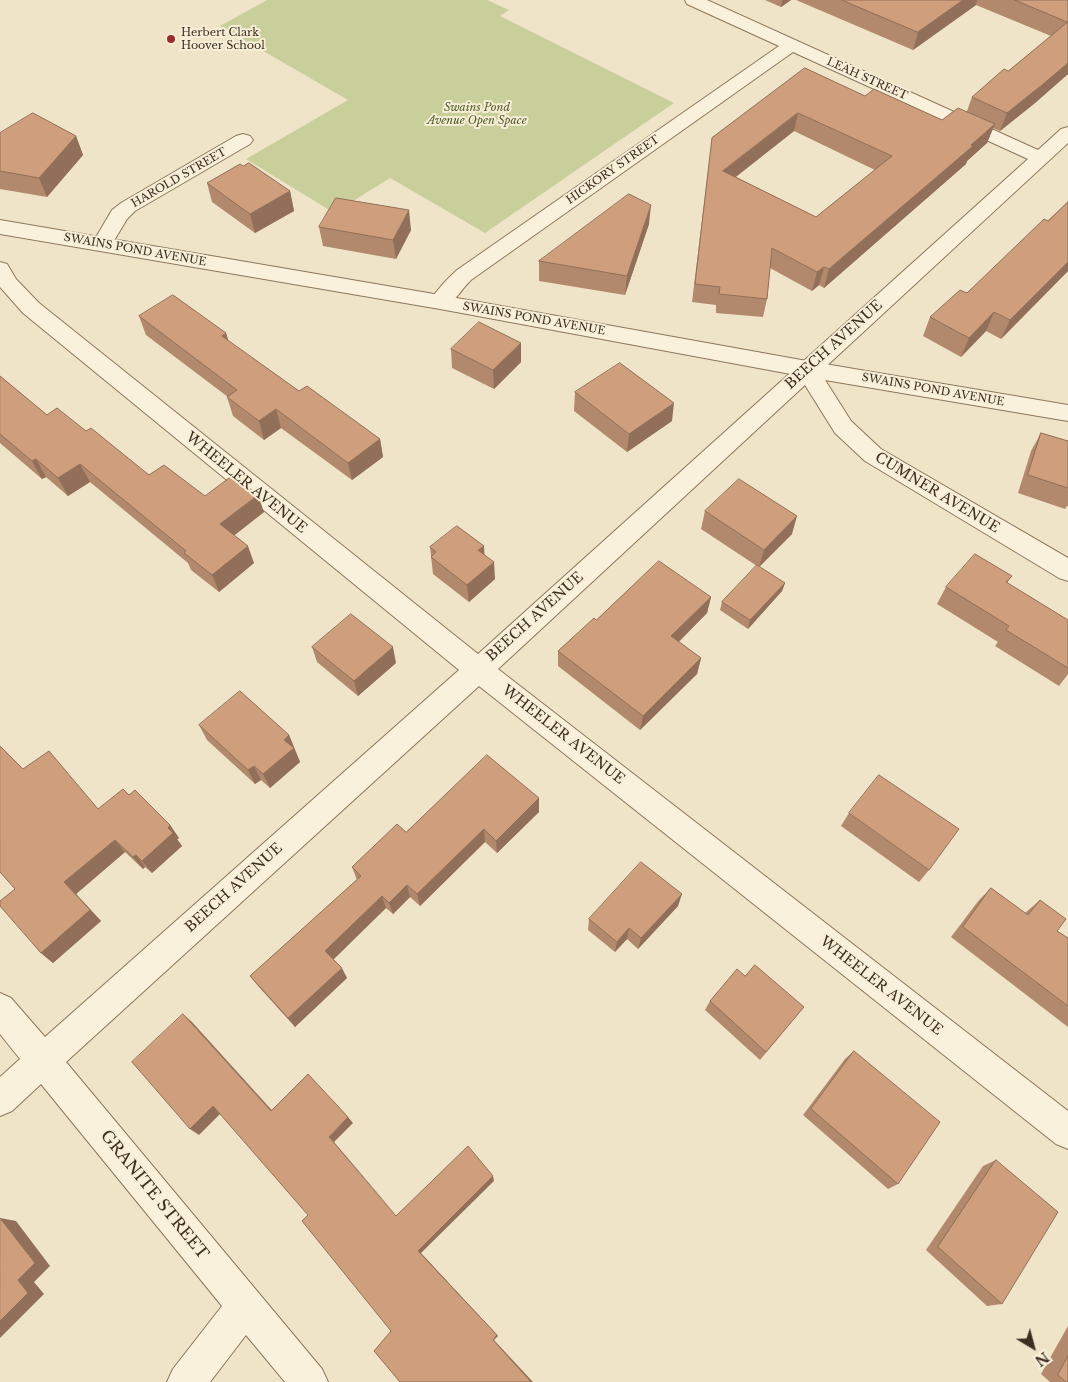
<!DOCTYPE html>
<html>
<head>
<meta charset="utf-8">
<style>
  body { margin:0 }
  #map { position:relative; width:1068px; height:1382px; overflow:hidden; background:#f0e4c8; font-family:"Libre Baskerville",serif }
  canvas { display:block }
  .north { position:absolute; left:1008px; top:1322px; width:50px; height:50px; -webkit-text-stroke:4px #f7eed8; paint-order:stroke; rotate:143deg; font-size:14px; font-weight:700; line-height:20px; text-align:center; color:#3d2e20 }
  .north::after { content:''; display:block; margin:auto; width:18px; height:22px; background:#3d2e20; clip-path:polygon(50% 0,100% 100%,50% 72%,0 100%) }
</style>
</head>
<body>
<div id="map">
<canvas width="1068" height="1382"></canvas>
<div class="north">N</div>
</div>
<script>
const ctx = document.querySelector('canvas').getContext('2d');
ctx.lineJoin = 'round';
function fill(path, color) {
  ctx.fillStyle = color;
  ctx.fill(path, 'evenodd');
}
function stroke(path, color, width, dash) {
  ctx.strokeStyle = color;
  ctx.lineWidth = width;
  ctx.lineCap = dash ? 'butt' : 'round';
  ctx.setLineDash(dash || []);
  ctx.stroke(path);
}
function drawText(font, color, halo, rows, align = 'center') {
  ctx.font = font + ' "Libre Baskerville",serif';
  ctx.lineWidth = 4;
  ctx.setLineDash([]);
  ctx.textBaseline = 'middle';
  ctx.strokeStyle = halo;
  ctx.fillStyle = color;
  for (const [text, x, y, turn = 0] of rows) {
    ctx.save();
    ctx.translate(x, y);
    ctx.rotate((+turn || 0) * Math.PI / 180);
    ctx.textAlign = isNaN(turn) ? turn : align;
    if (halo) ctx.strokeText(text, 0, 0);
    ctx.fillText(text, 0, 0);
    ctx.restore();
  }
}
const green = new Path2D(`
  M267 0H487L509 10 500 16 674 103 485 233 390 178 334 213 246 159 348 100 220 26Z`);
const minor = new Path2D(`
  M685 0H707L1038 150 1061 129 1068 127V143L820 372 851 421 881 449 1068 558V581L1059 578 865 461 835 433 805 385 498 669 1068 1111V1149L1056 1144 479 686 66 1062 322 1369 328 1382H285L246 1335 210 1382H167L173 1369 222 1306 41 1084 12 1111 0 1116V1077L20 1059 0 1034V993L11 998 45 1037 459 670 23 313 0 287V262L7 264 16 279 39 303 478 654 1028 159 793 52 471 280C459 291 451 312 432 307L429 302C437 290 446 280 457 270L779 46 687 4Z
  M243 134 250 136 253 140 250 144 135 211 127 219 109 249 102 251 95 249 92 244 112 210 121 203 236 136Z`);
const tertiary = new Path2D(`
  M0 220 440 295 807 361 1068 405V421L807 377 440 309 0 234Z`);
const wall = new Path2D(`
  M765 0H791L781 7Z
  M796 0H1068V74L1035 103 1000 131 993 128 987 143 967 161 966 164 824 288 819 285 812 291 770 268 767 299 763 317 716 313V305L692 302 712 138 805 68 865 96 942 120 967 111 972 97 1008 71 1051 36 976 5 913 50ZM794 131 875 170 816 217 736 177Z
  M0 133 76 136 83 155 47 197 0 189Z
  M243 166 290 191 294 211 255 233 212 202 207 183Z
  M1068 202V271L1001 339 986 331 961 357 923 336 930 317 967 293Z
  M649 224 625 295 539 281V261Z
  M319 227 411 230 396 259 323 246Z
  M139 316 226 333 228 341 299 391 380 439 383 457 352 480 281 428 264 440 233 416 227 397H228L146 335Z
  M521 343V362L494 389 452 368 451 349Z
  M0 376 47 415 86 431 149 475 205 496 264 512 234 535 254 563 219 592 191 570 188 563 90 482 68 496 46 477 42 479 0 443Z
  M575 392 672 421 627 452 574 411Z
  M1041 433 1068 441V506H1067L1065 509 1018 493 1031 451Z
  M705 511 792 534 759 567 785 583 782 591 748 629 720 610 722 602 757 566 701 529Z
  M430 547 484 554 495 579 469 602 433 574Z
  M1012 576 1007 583 1068 620V674L1059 686 995 646 998 642 937 604 946 587Z
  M711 597 707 613 679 642 701 658 697 674 640 730 558 666V651L596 620Z
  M312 647 396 663 358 696 317 662Z
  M199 725 289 735 300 762 270 788 261 780 255 784 207 740Z
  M129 795 170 825 179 838 177 839 182 846 152 873 145 867 143 869 125 852 76 894 101 921 53 963 41 953 15 889 98 809Z
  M539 812 497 853 485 842 420 906 410 897 393 914 386 908 333 959 347 978 295 1027 258 986 250 976 357 880 352 867 406 832Z
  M849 813 929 870 919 882 841 826Z
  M991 888 1025 913 1040 900 1057 931 1068 938V1027L951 937 979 900Z
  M678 906 638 949 627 939 615 952 588 930 589 919Z
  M745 976 804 1007 760 1060 705 1010 710 1001Z
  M854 1051 898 1184 888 1189 803 1115 845 1059Z
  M996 1160 1002 1304 987 1306 926 1250 983 1166Z
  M1068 1326V1382H1050L1041 1374Z`);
const shadedWall = new Path2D(`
  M782 0H791L781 7Z
  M963 0H977L976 5 913 50 918 32Z
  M1068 63V74L1035 103 1000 131 1007 113Z
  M798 113 794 131 720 189 723 171Z
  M995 124 987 143 967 161 966 164 824 288 829 269Z
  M76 136 83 155 47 197 39 178Z
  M290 191 294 211 255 233 250 214Z
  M651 205 649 224 625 295 627 276Z
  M409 210 411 230 396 259 393 240Z
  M1068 262V271L1001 339 1010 320Z
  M824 267 819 285 812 291 817 272Z
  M994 312 986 331 961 357 969 338Z
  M226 333 232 352 222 336Z
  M521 343V362L494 389 493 370Z
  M674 403 672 421 627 452 629 434Z
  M276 409 281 428 264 440 259 421Z
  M380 439 383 457 352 480 348 463Z
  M36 459 46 477 42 479 32 461Z
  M80 464 90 482 68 496 58 478Z
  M258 495 264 512 226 542 220 524Z
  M797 516 792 534 759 567 764 550Z
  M248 546 254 563 219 592 212 575Z
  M484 546 485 563 478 550Z
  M494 562 495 579 469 602 467 585Z
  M785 583 782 591 748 629 750 620Z
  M711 597 707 613 668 652 671 636Z
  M393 647 396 663 358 696 354 681Z
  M701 658 697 674 640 730 643 716Z
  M289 735 300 762 270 788 263 774 284 740Z
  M254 766 261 780 255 784 248 770Z
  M539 798V812L497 853 496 841Z
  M170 825 179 838 177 839 182 846 152 873 142 861Z
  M484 829 485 842 420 906 417 894Z
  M115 840 125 852 76 894 101 921 53 963 41 953 64 882Z
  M136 855 145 867 143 869 133 857Z
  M407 885 410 897 393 914 389 903Z
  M682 894 678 906 638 949 641 938Z
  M382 896 386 908 331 962 325 951Z
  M629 928 627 939 615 952 617 942Z
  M342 968 347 978 295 1027 288 1018Z
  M183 1014 192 1022 278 1117 271 1111Z
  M213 1106 222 1112 199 1135 190 1129Z
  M348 1117 353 1123 334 1142 400 1219 329 1137Z
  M493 1176 494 1181 421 1253 498 1336 494 1340 533 1382H531L493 1340 418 1251Z
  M0 1218 16 1221 50 1266 34 1282 44 1294 0 1338V1321L18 1280Z`);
const building = new Path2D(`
  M842 0H963L918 32Z
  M1015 0H1068V22Z
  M1068 22V63L1042 85 1007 113 972 97 1004 69 1008 71Z
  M805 68 865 96 874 89 942 120 958 108 995 124 971 145 973 146 829 269 824 267 817 272 772 248 767 299 719 294 720 287 695 284 712 138ZM798 113 892 156 816 217 723 171Z
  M33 113 76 136 39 178 0 171V133Z
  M249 163 290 191 250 214 207 183 240 164 243 166Z
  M629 194 651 205 627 276 539 261Z
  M336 198 409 210 393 240 319 227Z
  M1068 202V262L1010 320 994 312 969 338 930 317 960 290 967 293 1044 219 1048 221Z
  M173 295 226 333 222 336 299 391 307 386 380 439 348 463 276 409 259 421 227 397 237 390 139 316Z
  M479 322 521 343 493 370 451 349Z
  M620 363 674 403 629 434 575 392Z
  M0 376 47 415 57 408 86 431 91 428 149 475 164 465 205 496 233 475 258 495 220 524 248 546 212 575 184 553 186 551 80 464 58 478 36 459 32 461 0 434Z
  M1041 433 1068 441V488L1028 475Z
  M739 479 797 516 764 550 705 511Z
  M457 526 484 546 478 550 494 562 467 585 431 557 436 552 430 547Z
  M975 554 1012 576 1006 582 1068 620V668L1006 630 1009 626 946 587Z
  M659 561 711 597 671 636 701 658 643 716 558 651 594 618 596 620Z
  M757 565 785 583 750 620 722 602Z
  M351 614 393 647 354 681 312 647Z
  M240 691 289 735 284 740 294 748 263 774 254 766 248 770 199 725Z
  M0 746 23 769 49 751 98 809 123 789 129 795 135 790 170 825 168 828 173 833 142 861 136 855 133 857 115 840 64 882 90 910 41 953 0 906V901L15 889 0 872Z
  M487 755 539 798 496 841 484 829 417 894 407 885 389 903 382 896 325 951 342 968 288 1018 250 976 361 876 352 867 397 824 406 832Z
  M879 775 959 829 929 870 849 813Z
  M641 862 682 894 641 938 629 928 617 942 589 919Z
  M991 888 1028 915 1040 900 1066 919 1057 931 1068 938V1006L963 927Z
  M755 965 804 1007 766 1052 710 1001 737 969 745 976Z
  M183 1014 271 1111 308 1074 348 1117 329 1137 396 1216 468 1146 493 1176 418 1251 497 1335 493 1340 531 1382H400L374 1351 391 1331 302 1221 308 1215 213 1106 190 1129 132 1062Z
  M854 1051 940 1122 898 1184 811 1109Z
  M996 1160 1058 1212 1002 1304 938 1247Z
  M0 1218 35 1263 18 1280 28 1293 0 1321Z
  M1068 1356V1382H1066L1058 1375Z`);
const markers = [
  [171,39,5,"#9e2a2b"]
];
const farPoinames = [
  ["Herbert Clark",181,33],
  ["Hoover School",181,46]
];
const farStreetnames = [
  ["LEAH STREET",867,79,24],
  ["HICKORY STREET",613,170,-35],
  ["HAROLD STREET",179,178,-30],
  ["SWAINS POND AVENUE",135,250,10],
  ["SWAINS POND AVENUE",534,319,10],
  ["SWAINS POND AVENUE",933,390,10]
];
const farParknames = [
  ["Swains Pond",477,108],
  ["Avenue Open Space",477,121]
];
const streetNames = [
  ["BEECH AVENUE",834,345,-42],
  ["WHEELER AVENUE",246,483,39],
  ["CUMNER AVENUE",937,493,31],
  ["BEECH AVENUE",535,617,-42],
  ["WHEELER AVENUE",563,735,38],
  ["BEECH AVENUE",234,888,-42],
  ["WHEELER AVENUE",881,986,38]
];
const nearStreetnames = [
  ["GRANITE STREET",154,1195,51]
];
fill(green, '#c9cf9b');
stroke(minor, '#8d765c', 2);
stroke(tertiary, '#8d765c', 2);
fill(minor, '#faf1dc');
fill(tertiary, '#faf1dc');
fill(wall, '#b2896c');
fill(shadedWall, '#916f58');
fill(building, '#cf9f7d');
stroke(building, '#916f58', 1);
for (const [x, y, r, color] of markers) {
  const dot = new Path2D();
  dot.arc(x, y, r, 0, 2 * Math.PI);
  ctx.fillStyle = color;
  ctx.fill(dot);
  stroke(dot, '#f7eed8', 2);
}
drawText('11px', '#3d2e20', '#f7eed8', farPoinames, 'left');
drawText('11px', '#3d2e20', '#f7eed8', farStreetnames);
drawText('italic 11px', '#4d5a26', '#f7eed8', farParknames);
drawText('14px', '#3d2e20', '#f7eed8', streetNames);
drawText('16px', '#3d2e20', '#f7eed8', nearStreetnames);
</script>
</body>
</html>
